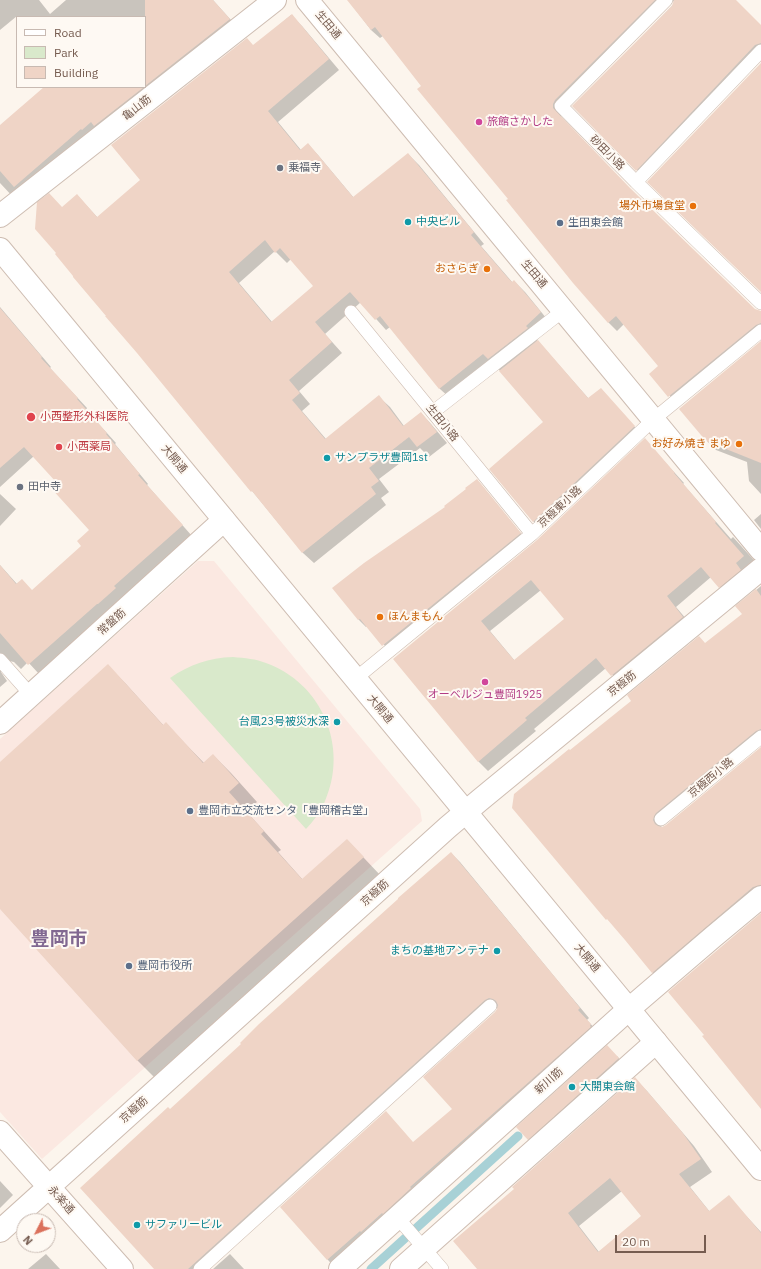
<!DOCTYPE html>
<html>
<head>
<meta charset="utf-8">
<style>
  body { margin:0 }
  #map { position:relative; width:761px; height:1269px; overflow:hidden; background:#fcf5ed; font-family:"IBM Plex Sans",sans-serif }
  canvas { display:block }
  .legend { position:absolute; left:16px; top:16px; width:130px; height:72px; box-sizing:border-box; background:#fef9f3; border:1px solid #c8bab2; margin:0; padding:5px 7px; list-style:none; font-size:12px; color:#765c50 }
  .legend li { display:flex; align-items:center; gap:8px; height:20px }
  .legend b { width:20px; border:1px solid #c8bab2 }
  .north { position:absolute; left:16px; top:1213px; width:40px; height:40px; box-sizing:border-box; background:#fef9f3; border:1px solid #c8bab2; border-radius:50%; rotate:228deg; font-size:11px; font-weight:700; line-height:16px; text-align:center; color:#765c50 }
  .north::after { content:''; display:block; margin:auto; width:14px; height:18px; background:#db715c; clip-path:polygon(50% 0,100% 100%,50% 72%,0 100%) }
  .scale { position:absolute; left:615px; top:1235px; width:91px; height:18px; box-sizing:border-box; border:2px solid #765c50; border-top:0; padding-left:5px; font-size:12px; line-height:14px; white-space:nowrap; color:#765c50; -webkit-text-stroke:3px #fef9f3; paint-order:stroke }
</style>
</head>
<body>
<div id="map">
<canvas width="761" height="1269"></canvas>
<ul class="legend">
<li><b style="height:5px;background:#fff"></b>Road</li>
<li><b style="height:11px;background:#d9e9cb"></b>Park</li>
<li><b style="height:11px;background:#efd4c6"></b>Building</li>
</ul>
<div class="north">N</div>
<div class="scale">20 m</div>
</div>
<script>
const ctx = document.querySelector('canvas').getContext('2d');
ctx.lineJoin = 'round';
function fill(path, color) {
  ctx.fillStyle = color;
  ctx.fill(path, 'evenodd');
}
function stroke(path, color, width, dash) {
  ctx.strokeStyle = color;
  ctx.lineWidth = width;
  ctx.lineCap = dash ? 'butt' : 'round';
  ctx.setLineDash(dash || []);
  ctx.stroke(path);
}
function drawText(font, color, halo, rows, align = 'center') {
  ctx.font = font + ' "IBM Plex Sans","Noto Sans JP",sans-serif';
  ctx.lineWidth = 4;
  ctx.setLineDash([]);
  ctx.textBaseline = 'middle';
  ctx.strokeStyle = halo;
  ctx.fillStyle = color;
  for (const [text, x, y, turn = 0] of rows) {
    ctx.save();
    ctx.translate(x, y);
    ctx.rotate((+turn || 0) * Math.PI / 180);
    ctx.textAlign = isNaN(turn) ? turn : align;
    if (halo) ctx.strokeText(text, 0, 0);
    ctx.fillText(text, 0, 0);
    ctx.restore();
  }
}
const commercial = new Path2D(`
  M198 561H214L420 809 422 821 42 1159 0 1112V739Z`);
const green = new Path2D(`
  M233 657C245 658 256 659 266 663 322 683 349 747 325 801 321 812 314 820 306 829L170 678C191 664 208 658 233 657Z`);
const shadow = new Path2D(`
  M0 0H39L50 14 66 0H213L240 30 14 198 0 183V126L45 87H145V17H18L17 16 0 30Z
  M348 0H733L761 28V57L645 178 574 106 672 6 675 1 669 3 562 112 561 117 632 191 755 310 761 312V336L678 405 651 374 660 366 624 324 617 331 608 322 509 199 383 36 380 38 371 30Z
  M291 15 302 26 339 70 278 122 301 150 308 144 318 155 354 198 408 154 419 165 484 244 481 246 513 283 514 281 525 292 551 324 536 337 538 339 537 340 589 399 609 398 642 435 542 530 534 522 490 469 544 422 494 364 451 399 440 389 390 327 386 330 361 302 325 334 342 353 299 391 310 404 302 411 326 439 379 397 390 407 404 426 421 413 431 424 447 443 429 457 420 448 379 479 389 492 381 498 386 505 314 563 303 553 138 352 62 208 77 195 98 218 142 180 254 46ZM275 251 287 263 291 259 315 287 272 322 239 283Z
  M0 307 51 367 50 368 87 408 86 410 116 443 115 444 148 484 147 485 192 536 39 674 28 662 21 669 14 662 9 661 2 667 1 672 7 681 0 687V565L17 584 32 591 83 546 90 530 57 482 34 456 0 487Z
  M761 343V494L749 481 747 462 716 450 707 441Z
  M645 440 684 483 683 484 731 539 733 537 761 568 729 597 711 577 676 607 693 627 622 685 606 668 534 729 536 731 488 771 478 761 394 659 538 541ZM541 590 565 619 515 661 490 631Z
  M477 480 484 488 527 541 391 653 368 626 366 627 359 620 333 588 446 507Z
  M0 494 16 509 0 526Z
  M761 514V529L754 520Z
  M761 586V742L662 825 661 828 667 826 761 749V896L661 981 652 972 570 752 743 614 737 606Z
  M108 666 126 684 164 726 166 724 204 763 213 755 231 773 257 802 246 811 281 850 278 852 303 880 347 840 381 876 156 1079 138 1061 0 908V763Z
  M451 853 460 862 568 993 589 1018 587 1020 600 1034 336 1269 281 1207 414 1143 453 1109 498 1008 494 1009 207 1269H155L170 1110Z
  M617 1056 628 1069 538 1149 528 1139Z
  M635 1079 647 1091 694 1146 712 1172 690 1187 710 1212 729 1197 761 1232V1269H478L515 1189ZM622 1191 643 1216 599 1252 579 1226Z
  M0 1181 13 1195 0 1208Z
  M46 1254 60 1269H28Z
  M230 1254 244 1269H213Z`);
const stream = new Path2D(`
  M371 1269 518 1136`);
const building = new Path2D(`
  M145 0H213L230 19 145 86Z
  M347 0H655L555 100 553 104V108L630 188 755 309 761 311V323L756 325 668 397 649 374 658 366 616 316 608 323 573 283 506 200 508 199 417 89 421 86 375 27 371 30Z
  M674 0H736L761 25V43L755 45 636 171 572 106 672 6Z
  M292 14 329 59 268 111 300 150 308 143 353 197 408 153 474 232 471 235 508 278 512 282 514 280 541 312 526 326 528 328 488 359 483 354 439 389 380 316 375 320 350 292 315 322 332 342 289 380 300 393 292 400 325 439 379 395 403 426 421 412 437 432 417 447 409 437 369 468 379 481 371 487 376 494 302 553 252 491 251 492 137 353 105 316H106L73 277V276L55 254 56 253 35 229 37 202 49 193 62 207 77 194 97 217 140 180 111 145 247 38 253 45ZM265 240 275 253 280 248 313 286 271 322 229 272Z
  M761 63V292L647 182Z
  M44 87H144L94 126 91 122 82 130 81 129 14 187 0 171V125Z
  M0 308 42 357 41 358 78 398 77 399 107 433 106 434 140 474 138 475 183 525 114 586 116 588 98 604H97L28 665 0 633V565L16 584 22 579 32 590 81 546 77 541 89 530 50 487 56 482 24 447 0 468Z
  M538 340 588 398 601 388 635 426 533 522 489 469 543 422 499 371Z
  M761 341V463L706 441 679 409Z
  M645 438 675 473H674L716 522 715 523 744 556 736 563 741 570 719 588 701 567 667 596 683 617 611 676 596 658 525 718 527 720 478 762 393 659 537 540ZM531 580 564 619 514 660 481 621Z
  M477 479 521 533 382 646 360 619 358 620 332 588 364 563 445 507 444 506 466 489 465 488Z
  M756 589 761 596V729L756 731 656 813 654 816 653 820 655 824 658 826 662 827 666 825 761 747V885L753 887 652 973 625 940 607 919 606 920 512 808 514 794 569 749 570 750 631 701 627 695 699 636 705 643 742 614 735 606Z
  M108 664 163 725 166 722 203 763 213 754 239 783 229 792 264 831 261 834 302 879 347 839 364 857 137 1061 0 909V762Z
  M451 852 559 982 580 1008 578 1010 591 1024 590 1026 591 1027 410 1187 411 1188 383 1214 382 1213 361 1232 360 1231 327 1260 280 1207 386 1111 413 1142 452 1109 423 1077 495 1012 497 1009 498 1005 496 1001 493 999 489 998 485 1000 188 1269H154L80 1188 168 1107 170 1109 241 1044 240 1043 259 1024 398 899V898Z
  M761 913V1109L702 1036 704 1035 668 992Z
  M607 1045 619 1058 528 1140 516 1127Z
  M635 1077 682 1132 701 1159 679 1174 709 1211 729 1195 761 1233V1269H477L453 1241 514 1189 512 1187ZM610 1178 641 1216 598 1252 568 1213Z`);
const service = new Path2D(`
  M666 0 561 106 636 182 761 303
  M636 182 761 51
  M351 312 532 534
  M433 412 564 310
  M0 660 31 695
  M355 679 532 534 654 419 761 331
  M661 819 761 737
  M397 1217 442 1269
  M200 1269 490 1006`);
const minor = new Path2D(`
  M307 0 761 550
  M0 216 275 0
  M0 723 224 520
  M340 1269 629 1009 713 937 761 897
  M401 1269 656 1042`);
const tertiary = new Path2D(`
  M0 249 761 1169
  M0 1132 122 1269
  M0 1231 448 827 480 800 761 569`);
const markers = [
  [479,122,4,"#d1479c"],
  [280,168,4,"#6b7280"],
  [693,206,4,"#e8710a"],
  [408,222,4,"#0f9aa8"],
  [560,223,4,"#5c6f8a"],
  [487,269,4,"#e8710a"],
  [31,417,5,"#e0444e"],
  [739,444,4,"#e8710a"],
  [59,447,4,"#e0444e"],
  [327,458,4,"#0f9aa8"],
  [20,487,4,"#6b7280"],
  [380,617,4,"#e8710a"],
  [485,682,4,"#d1479c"],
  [337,722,4,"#0f9aa8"],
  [190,811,4,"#5c6f8a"],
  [497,951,4,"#0f9aa8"],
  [129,966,4,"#5c6f8a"],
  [572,1087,4,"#0f9aa8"],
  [137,1225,4,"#0f9aa8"]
];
const streetNames = [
  ["生田通",328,25,50],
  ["亀山筋",137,108,-38],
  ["砂田小路",607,153,45],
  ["生田通",534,274,50],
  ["生田小路",442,423,51],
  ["大開通",174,459,50],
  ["京極東小路",560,507,-43],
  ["常盤筋",112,622,-42],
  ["京極筋",622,684,-39],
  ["大開通",380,709,50],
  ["京極西小路",711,778,-40],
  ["京極筋",375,893,-42],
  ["大開通",587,958,50],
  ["新川筋",549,1081,-42],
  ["京極筋",134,1110,-42],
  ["永楽通",61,1200,48]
];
const hotelNames = [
  ["旅館さかした",487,122],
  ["オーベルジュ豊岡1925",485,695,"center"]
];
const worshipNames = [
  ["乗福寺",288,168],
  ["田中寺",28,487]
];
const foodNames = [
  ["場外市場食堂",685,206],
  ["おさらぎ",479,269],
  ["お好み焼き まゆ",731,444],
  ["ほんまもん",388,617,"left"]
];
const cultureNames = [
  ["中央ビル",416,222],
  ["サンプラザ豊岡1st",335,458],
  ["台風23号被災水深",329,722,"right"],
  ["まちの基地アンテナ",489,951,"right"],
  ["大開東会館",580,1087],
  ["サファリービル",145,1225]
];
const serviceNames = [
  ["生田東会館",568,223],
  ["豊岡市立交流センタ「豊岡稽古堂」",198,811],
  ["豊岡市役所",137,966]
];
const healthNames = [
  ["小西整形外科医院",40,417],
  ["小西薬局",67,447]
];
const townNames = [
  ["豊岡市",59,940]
];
fill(commercial, '#fbe8e1');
fill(green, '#d9e9cb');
fill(shadow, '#0003');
stroke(stream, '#a8d1d6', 9);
fill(building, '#efd4c6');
stroke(service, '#cebdb2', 14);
stroke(minor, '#cebdb2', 24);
stroke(tertiary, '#cebdb2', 24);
stroke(service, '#fff', 13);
stroke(minor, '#fff', 22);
stroke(tertiary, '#fff', 22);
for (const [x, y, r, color] of markers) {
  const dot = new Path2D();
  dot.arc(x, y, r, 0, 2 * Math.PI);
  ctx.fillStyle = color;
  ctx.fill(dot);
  stroke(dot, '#fef9f3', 1.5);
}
drawText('11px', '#765c50', '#fef9f3', streetNames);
drawText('11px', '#b23c85', '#fef9f3', hotelNames, 'left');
drawText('11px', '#5b616d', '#fef9f3', worshipNames, 'left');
drawText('11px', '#c56008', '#fef9f3', foodNames, 'right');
drawText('11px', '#0d838f', '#fef9f3', cultureNames, 'left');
drawText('11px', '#4e5e75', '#fef9f3', serviceNames, 'left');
drawText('11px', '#be3a42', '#fef9f3', healthNames, 'left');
drawText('bold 19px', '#816891', '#fef9f3', townNames);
</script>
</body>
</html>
